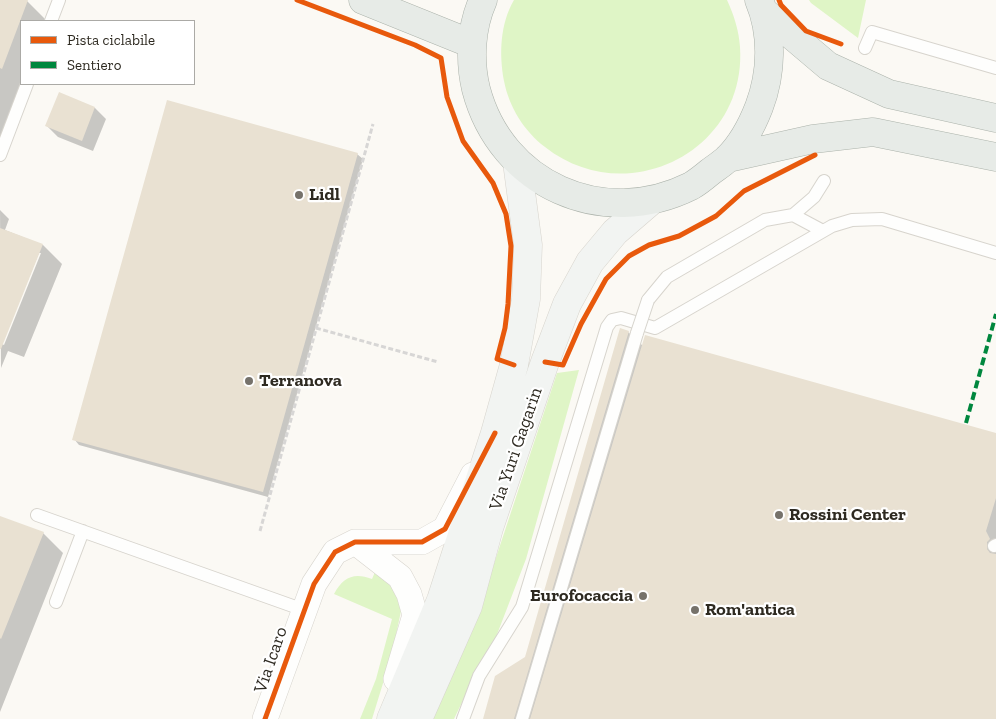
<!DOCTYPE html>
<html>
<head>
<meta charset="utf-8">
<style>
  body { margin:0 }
  #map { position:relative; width:996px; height:719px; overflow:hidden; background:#fbf9f4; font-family:"Zilla Slab",serif }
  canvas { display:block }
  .legend { position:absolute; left:20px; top:20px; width:175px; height:65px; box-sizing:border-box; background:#fff; border:1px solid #abaaa6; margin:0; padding:6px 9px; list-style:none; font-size:15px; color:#2e2a21 }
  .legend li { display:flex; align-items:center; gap:10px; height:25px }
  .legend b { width:25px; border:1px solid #abaaa6 }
</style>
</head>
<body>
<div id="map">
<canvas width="996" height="719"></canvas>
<ul class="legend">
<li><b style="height:6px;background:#e8590c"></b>Pista ciclabile</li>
<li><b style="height:6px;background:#00873e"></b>Sentiero</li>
</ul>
</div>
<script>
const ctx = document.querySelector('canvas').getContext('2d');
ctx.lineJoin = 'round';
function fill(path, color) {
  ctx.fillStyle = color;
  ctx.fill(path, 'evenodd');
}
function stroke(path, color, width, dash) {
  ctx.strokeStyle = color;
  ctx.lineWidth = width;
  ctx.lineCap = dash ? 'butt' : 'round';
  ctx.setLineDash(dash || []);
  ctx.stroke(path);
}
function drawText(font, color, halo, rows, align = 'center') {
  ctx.font = font + ' "Zilla Slab",serif';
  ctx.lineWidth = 4.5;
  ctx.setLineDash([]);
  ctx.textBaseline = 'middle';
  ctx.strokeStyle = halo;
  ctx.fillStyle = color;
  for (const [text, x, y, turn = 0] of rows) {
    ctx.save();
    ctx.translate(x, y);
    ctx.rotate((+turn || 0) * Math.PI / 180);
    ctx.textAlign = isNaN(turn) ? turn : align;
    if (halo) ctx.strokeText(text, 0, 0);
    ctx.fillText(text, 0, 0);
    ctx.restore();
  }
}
const green = new Path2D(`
  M514 0H727C734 15 739 31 740 47 747 152 626 211 545 147 524 131 509 107 504 81 499 54 500 24 514 0Z
  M809 0H866L858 38 811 3Z
  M579 370 526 559 496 637 475 675 454 719H430L478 612 557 373Z
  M375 572 394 586 401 611 392 654 372 719H360L376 679 392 619 334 594C343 577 354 572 372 579Z`);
const shadow = new Path2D(`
  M0 0H23L27 1 47 21H21V84L0 147Z
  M59 94 95 108 106 119 93 151 58 137 47 126Z
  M357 154 363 159 268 497 79 445 74 439Z
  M0 210 9 219 5 230 43 245 62 264 24 357 8 351 1 368ZM39 253H41L4 345 2 344Z
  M628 332 643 346 996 435V719H484L526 658Z
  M0 517 43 533 63 553 0 712Z`);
const building = new Path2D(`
  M0 0H28L2 69 0 68Z
  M59 92 95 107 82 141 45 126Z
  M167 100 358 153 263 492 72 440Z
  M0 228 43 244 1 349H0Z
  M620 328 629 331 514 719H483L495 676 525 657Z
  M645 335 996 433V498L986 531 990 539 987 542V549L990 553 996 554V719H530Z
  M0 516 44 532 1 639 0 638Z`);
const path = new Path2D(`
  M316 328 438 362
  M260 531 373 124`);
const service = new Path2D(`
  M51 21 59 0
  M865 48 872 32 996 68
  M0 155 27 84
  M793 215 823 231
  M648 300 667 277 765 220 793 215 814 197 824 181
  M37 515 304 610
  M994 546 996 545
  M56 602 83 531
  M463 719 479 676 522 607 607 327 612 320 621 318 655 328 832 226 852 220 882 219 996 253
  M522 719 637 333`);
const minor = new Path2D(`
  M355 542 400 577 409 594 415 615 396 679
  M265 719 314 584 335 552 355 542H422L445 529 473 475`);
const secondary = new Path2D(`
  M391 719 441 600 495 433 514 365 526 299 528 245 517 162
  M418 719 468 606 489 528 545 362 567 304 590 262 615 232 651 201`);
const primary = new Path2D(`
  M363 0 472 44
  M483 0C471 27 469 60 476 89 501 185 603 230 691 186 698 182 704 177 710 172 715 168 722 164 728 158 742 144 752 125 759 107 772 73 773 33 759 0
  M763 11 828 66 889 94 996 118
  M728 158 813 139 873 132 996 157`);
const serviceBridge = new Path2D(`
  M637 333 648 300`);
const quiet = new Path2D(`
  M966 423 996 314`);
const cycleway = new Path2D(`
  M297 0 415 45 441 58 447 97 463 141 493 183 506 214 511 246 508 304 505 328 497 359 514 365
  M779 0 781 5 806 31 841 44
  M545 362 563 365 581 324 606 279 629 256 649 245 679 236 716 216 744 191 815 155
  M265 719 314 584 335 552 355 542H422L445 529 495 433`);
const markers = [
  [299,195,5,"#76726b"],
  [249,381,5,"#76726b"],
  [779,515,5,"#76726b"],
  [643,596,5,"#76726b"],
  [695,610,5,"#76726b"]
];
const poiNames = [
  ["Lidl",309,195],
  ["Terranova",259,381],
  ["Rossini Center",789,515],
  ["Eurofocaccia",633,596,"right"],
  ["Rom'antica",705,610]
];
const streetNames = [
  ["Via Yuri Gagarin",516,449,-71],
  ["Via Icaro",271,660,-71]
];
fill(green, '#dff5c6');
fill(shadow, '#0003');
fill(building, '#e9e1d2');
stroke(service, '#d7d4cd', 14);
stroke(minor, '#d7d4cd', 26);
stroke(secondary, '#d7d4cd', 29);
stroke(primary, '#abb2aa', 29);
stroke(path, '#d7d6d5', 3, [5, 2.5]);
stroke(service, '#fefefd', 12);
stroke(minor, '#fefefd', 25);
stroke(secondary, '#f2f4f2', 28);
stroke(primary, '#e7ebe7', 28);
stroke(serviceBridge, '#d7d4cd', 14, []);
stroke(serviceBridge, '#fefefd', 12);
stroke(quiet, '#00873e', 4, [8, 4]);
stroke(cycleway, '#e8590c', 5);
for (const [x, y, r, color] of markers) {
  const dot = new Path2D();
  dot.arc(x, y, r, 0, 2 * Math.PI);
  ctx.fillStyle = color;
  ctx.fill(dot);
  stroke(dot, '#fff', 2);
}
drawText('bold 18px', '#2e2a21', '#fff', poiNames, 'left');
drawText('18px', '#2e2a21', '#fff', streetNames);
</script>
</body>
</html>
